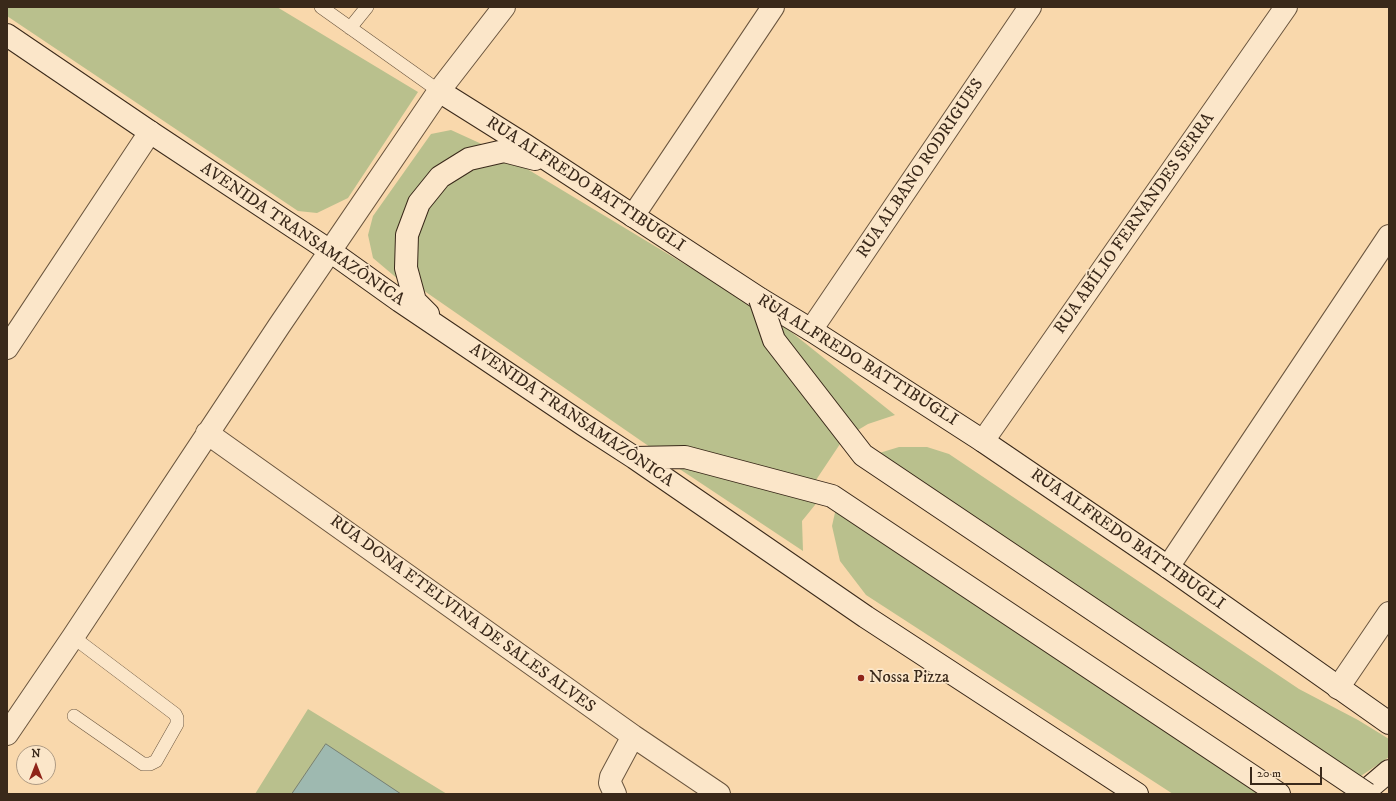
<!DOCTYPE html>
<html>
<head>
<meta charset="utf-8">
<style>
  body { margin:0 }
  #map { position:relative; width:1396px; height:801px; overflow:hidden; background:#f9d8ac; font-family:"IM FELL DW Pica",serif }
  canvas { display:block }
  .frame { position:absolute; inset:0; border:8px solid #3a291a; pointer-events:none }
  .north { position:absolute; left:16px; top:745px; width:40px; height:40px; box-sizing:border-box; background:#fbe6c9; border:1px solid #ae9a83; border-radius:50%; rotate:0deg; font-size:11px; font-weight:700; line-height:16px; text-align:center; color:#3a291a }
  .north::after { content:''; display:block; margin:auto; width:14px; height:18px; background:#8f2418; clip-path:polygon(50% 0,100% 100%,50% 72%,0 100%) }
  .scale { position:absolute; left:1250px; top:767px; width:72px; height:18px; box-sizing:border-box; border:2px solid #3a291a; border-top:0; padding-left:5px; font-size:12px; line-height:14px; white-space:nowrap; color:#3a291a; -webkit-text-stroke:3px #fbe6c9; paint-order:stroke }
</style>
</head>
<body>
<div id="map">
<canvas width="1396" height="801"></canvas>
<div class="frame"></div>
<div class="north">N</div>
<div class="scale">20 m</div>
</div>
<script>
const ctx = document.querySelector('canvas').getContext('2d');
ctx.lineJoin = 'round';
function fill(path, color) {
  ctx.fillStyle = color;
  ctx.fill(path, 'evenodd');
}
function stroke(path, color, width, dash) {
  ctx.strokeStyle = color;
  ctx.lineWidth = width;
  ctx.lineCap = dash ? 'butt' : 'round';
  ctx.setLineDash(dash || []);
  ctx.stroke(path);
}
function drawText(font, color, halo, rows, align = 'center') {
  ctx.font = font + ' "IM FELL DW Pica",serif';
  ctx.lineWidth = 3.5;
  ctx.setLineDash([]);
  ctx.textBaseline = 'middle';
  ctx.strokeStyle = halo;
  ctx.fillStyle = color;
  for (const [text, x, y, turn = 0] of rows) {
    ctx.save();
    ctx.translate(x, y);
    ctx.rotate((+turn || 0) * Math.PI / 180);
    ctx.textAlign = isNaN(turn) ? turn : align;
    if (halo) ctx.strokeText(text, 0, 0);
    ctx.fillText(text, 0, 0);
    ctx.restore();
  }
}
const green = new Path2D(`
  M7 7H277L418 92 348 198 317 213 298 211 7 16Z
  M451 130 486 146 422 190 399 280 373 258 368 235 373 216 431 134Z
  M509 158 754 306 842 441 814 483 689 450 650 447 420 288 412 235 444 182 464 170Z
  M770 315 895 415 868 424 853 433 780 336Z
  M899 447H927L949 454 1299 689 1358 720 1389 739V757L1355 780 876 454Z
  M672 464 819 500 802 521 803 551Z
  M836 508 1265 794H1173L866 595 840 561 832 526Z
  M308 709 447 794H255Z`);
const water = new Path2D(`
  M326 744 401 794H292Z`);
const lane = new Path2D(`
  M321 7 439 91
  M350 28 367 7
  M73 637 175 714 177 718V724L156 761 150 764H143L74 716`);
const street = new Path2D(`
  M633 216 773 7
  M811 330 1030 7
  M7 348 150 132
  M207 433 633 736 719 794
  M983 441 1286 7
  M1168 567 1389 236
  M1338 688 1389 613
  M7 734 73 637 279 326 439 91 504 7
  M615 794 610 783 611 777 633 736`);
const secondary = new Path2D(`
  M7 35 150 132 330 251 400 301 584 425 635 458 866 617 1137 794
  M439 91 525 145 760 299 811 330 983 441 1168 567 1389 723
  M428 314 415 301 406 268 407 235 419 203 440 177 469 159 504 151 535 159
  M635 458 685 457 832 496 1279 794
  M1362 794 1389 771`);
const secondaryBridge = new Path2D(`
  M760 299 774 340 863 455 1367 794`);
const markers = [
  [861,678,4,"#8f2418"]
];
const streetNames = [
  ["RUA ALBANO RODRIGUES",921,169,-56],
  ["RUA ALFREDO BATTIBUGLI",585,185,33],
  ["RUA ABÍLIO FERNANDES SERRA",1135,224,-55],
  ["AVENIDA TRANSAMAZÔNICA",302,235,34],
  ["RUA ALFREDO BATTIBUGLI",857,361,32],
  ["AVENIDA TRANSAMAZÔNICA",571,416,34],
  ["RUA ALFREDO BATTIBUGLI",1127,540,35],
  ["RUA DONA ETELVINA DE SALES ALVES",462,615,36]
];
const poiNames = [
  ["Nossa Pizza",869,678]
];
fill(green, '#b9c08d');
fill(water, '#9eb9b0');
stroke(water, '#767f74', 1);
stroke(lane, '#6a553e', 14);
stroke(street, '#6a553e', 24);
stroke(secondary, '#3a291a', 24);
stroke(lane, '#fbe6c9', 13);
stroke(street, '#fbe6c9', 22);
stroke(secondary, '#fbe6c9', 22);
stroke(secondaryBridge, '#3a291a', 24, []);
stroke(secondaryBridge, '#fbe6c9', 22);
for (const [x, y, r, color] of markers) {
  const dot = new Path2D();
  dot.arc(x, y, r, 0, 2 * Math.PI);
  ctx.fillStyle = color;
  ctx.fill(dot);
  stroke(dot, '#fbe6c9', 1.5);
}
drawText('17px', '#3a291a', '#fbe6c9', streetNames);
drawText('17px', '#3a291a', '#fbe6c9', poiNames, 'left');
</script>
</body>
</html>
